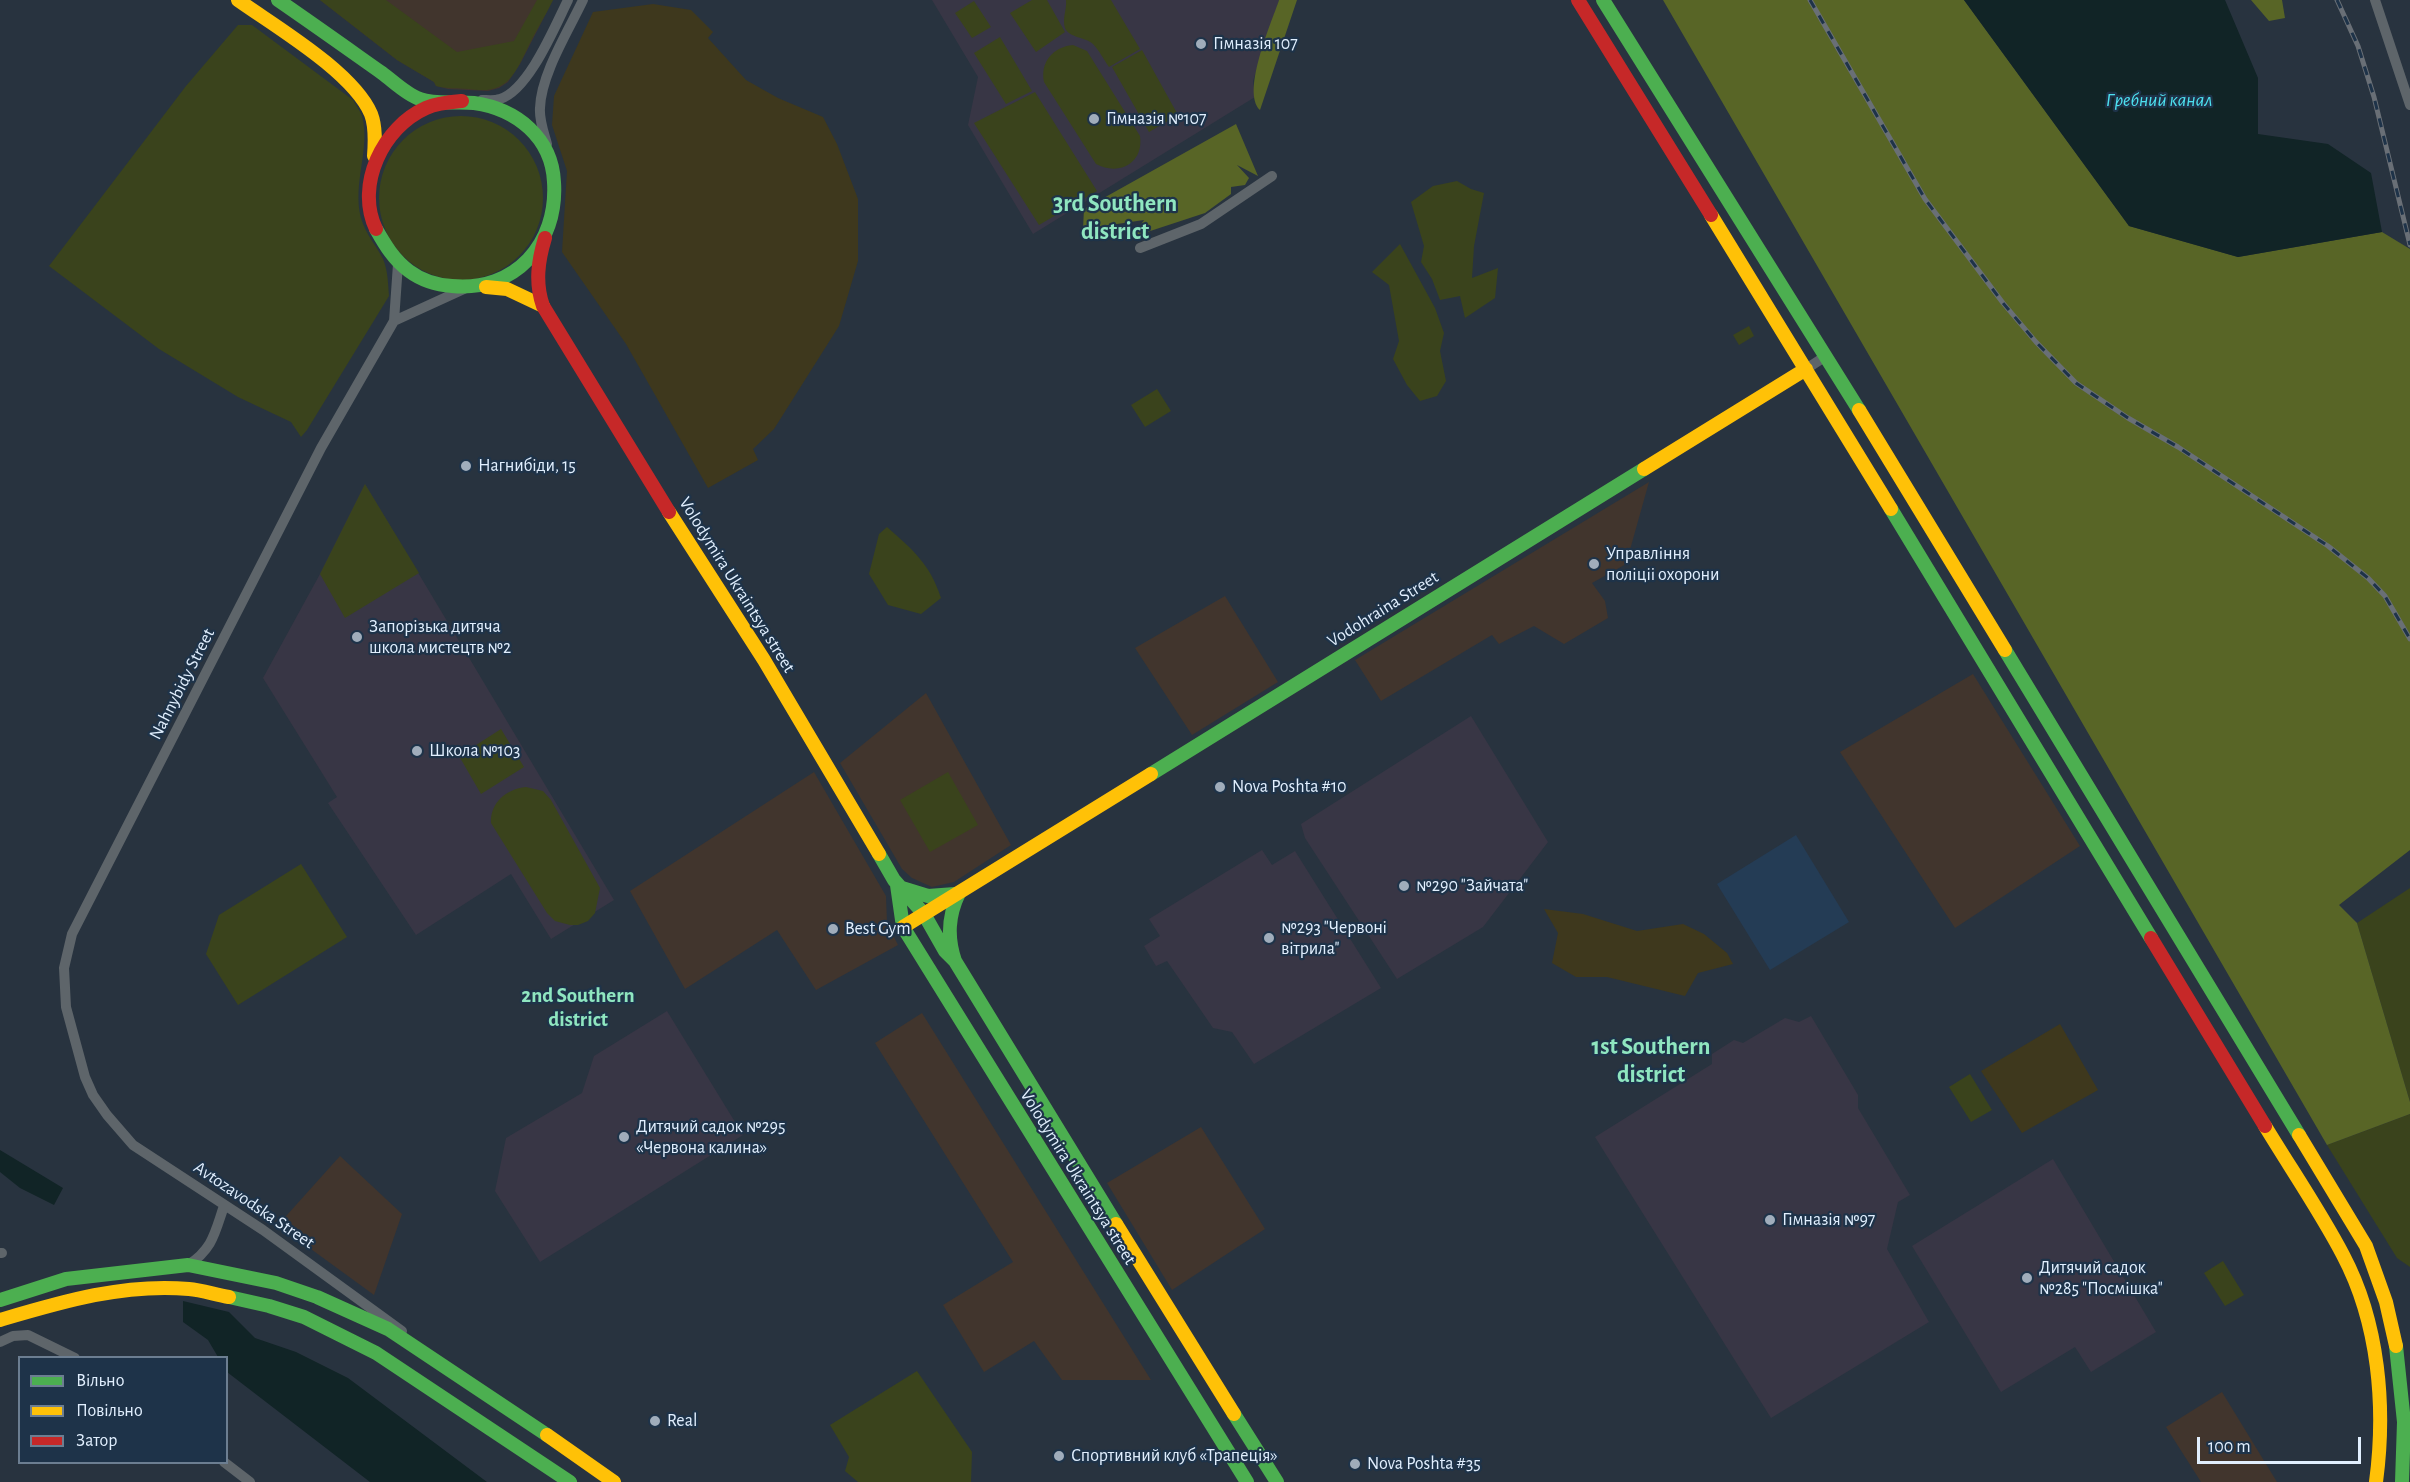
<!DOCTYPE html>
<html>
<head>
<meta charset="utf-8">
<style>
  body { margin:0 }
  #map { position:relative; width:2410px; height:1482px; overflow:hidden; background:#28333f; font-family:"Alegreya Sans",sans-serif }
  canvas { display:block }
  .legend { position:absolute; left:18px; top:1356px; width:210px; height:108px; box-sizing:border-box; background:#1e3349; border:2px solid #6c7e91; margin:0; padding:8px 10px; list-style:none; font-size:18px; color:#e1effe }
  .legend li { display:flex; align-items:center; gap:12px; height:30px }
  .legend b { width:30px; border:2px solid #6c7e91 }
  .scale { position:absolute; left:2197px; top:1437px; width:164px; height:27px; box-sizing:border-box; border:3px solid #e1effe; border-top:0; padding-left:8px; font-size:18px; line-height:21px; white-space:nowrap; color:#e1effe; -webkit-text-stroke:4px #1e3349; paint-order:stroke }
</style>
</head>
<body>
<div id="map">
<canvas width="2410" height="1482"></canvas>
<ul class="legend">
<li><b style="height:8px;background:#4caf50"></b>Вільно</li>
<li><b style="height:8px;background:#ffc107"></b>Повільно</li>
<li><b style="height:8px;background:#c62828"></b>Затор</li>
</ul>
<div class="scale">100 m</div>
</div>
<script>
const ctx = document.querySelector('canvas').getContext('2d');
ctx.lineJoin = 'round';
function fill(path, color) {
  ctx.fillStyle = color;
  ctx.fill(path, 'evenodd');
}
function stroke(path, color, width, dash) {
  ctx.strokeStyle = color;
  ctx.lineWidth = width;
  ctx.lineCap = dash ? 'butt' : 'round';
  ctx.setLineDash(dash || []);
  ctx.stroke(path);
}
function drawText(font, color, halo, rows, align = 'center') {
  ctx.font = font + ' "Alegreya Sans",sans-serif';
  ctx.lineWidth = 4.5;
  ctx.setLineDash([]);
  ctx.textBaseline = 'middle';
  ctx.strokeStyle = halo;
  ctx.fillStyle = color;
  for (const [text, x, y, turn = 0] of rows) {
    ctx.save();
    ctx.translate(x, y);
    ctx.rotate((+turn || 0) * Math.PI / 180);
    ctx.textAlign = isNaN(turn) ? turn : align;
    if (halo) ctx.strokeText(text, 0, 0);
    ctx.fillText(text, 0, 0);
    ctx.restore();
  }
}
const commercial = new Path2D(`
  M320 0H553L520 64 508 82 499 88 488 91 448 89 436 86 434 82 397 60Z
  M1649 482 1626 564 1592 583 1605 601 1608 618 1564 644 1534 626 1499 644 1492 635 1381 701 1355 660Z
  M1225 596 1278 682 1192 735 1135 648Z
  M1973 674 2080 846 1955 928 1840 752Z
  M926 693 1011 845 954 882 932 887 912 878 902 869 840 763Z
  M814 772 886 896 887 923 898 945 816 990 777 930 685 989 630 891Z
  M922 1013 1151 1380H1062L1034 1341 984 1372 943 1305 1013 1262 875 1043Z
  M1201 1127 1265 1229 1172 1290 1107 1183Z
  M340 1156 402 1214 374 1295 278 1225Z
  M2222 1392 2277 1482H2201L2166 1427Z`);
const built = new Path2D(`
  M1796 835 1849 922 1770 970 1717 884Z`);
const education = new Path2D(`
  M932 0H1279L1253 81 1255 97 1033 234 968 125 978 77Z
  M365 484 614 900 551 939 511 874 416 935 328 803 337 797 263 678 320 574Z
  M1471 716 1548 842 1483 927 1397 979 1305 838 1301 824Z
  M1262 850 1272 865 1295 851 1381 988 1254 1064 1232 1032 1213 1028 1167 961 1156 966 1144 946 1160 936 1149 919Z
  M667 1011 743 1135 540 1262 495 1191 506 1138 582 1093 594 1056Z
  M1811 1016 1858 1095V1108L1910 1195 1898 1202 1887 1249 1929 1322 1771 1418 1595 1137 1712 1064V1054L1734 1040 1743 1043 1785 1018 1799 1022Z
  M2053 1159 2156 1332 2091 1372 2075 1347 2001 1392 1912 1246Z`);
const green = new Path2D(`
  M320 0H386L457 52 514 41 537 0H553C546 15 536 30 529 45 514 76 507 95 469 89 458 88 447 89 436 86L434 82 397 60Z
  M1032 0H1047L1065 32 1036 52 1010 13Z
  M1066 0H1111L1140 49 1109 67C1104 60 1099 50 1093 44 1086 37 1069 38 1065 28 1062 19 1067 9 1066 0Z
  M974 1 991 27 972 38 955 13Z
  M238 25H252L353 100C356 105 360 111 362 116 371 148 352 183 361 218 366 235 376 245 383 259 388 271 388 283 389 296L307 430 301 437 291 422 238 397 159 349 49 266 186 86Z
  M1000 37 1032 91 1006 104 974 53Z
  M1073 45 1087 51 1140 136C1144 164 1118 176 1096 164L1044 82C1040 62 1053 47 1073 45Z
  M1142 50 1178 115 1149 132 1112 67Z
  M1035 92 1097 191 1039 225 974 123Z
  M379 198a82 82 0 1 1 164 0a82 82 0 1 1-164 0Z
  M1457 181 1471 189 1484 193 1474 246 1472 278 1498 268 1495 298 1465 318 1460 296 1440 300 1432 279 1421 262 1424 246 1411 202 1433 186Z
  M1400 244 1435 308 1444 333 1440 351 1446 381 1437 396 1420 401 1407 385 1393 359 1399 341 1389 285 1372 272Z
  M1749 326 1754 336 1739 345 1733 335Z
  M1157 389 1171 411 1145 427 1131 405Z
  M365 484 419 573 345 618 320 574Z
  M887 527C913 550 930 564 941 598L921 614 888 605 869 574 879 534Z
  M501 729 524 767 481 794 459 756Z
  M948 772 978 825 930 852 900 800Z
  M526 787 543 791 551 800 600 888 595 913 588 921 578 925H570L555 921 547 913 491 823C490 803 506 789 526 787Z
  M301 864 347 937 238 1005 206 954 219 915Z
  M2410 888V1102L2357 923Z
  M1970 1074 1992 1110 1971 1122 1949 1087Z
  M2410 1114V1267L2397 1258 2327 1145Z
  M2223 1261 2244 1295 2225 1306 2204 1273Z
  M917 1371 972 1452 971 1482H858L845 1471 849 1457 830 1425Z`);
const forest = new Path2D(`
  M1279 0H1297L1260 110C1241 92 1271 24 1279 0Z
  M1663 0H1964L2129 226 2238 257 2382 232 2410 249V850L2339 905 2357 923 2410 1102V1114L2327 1145Z
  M2251 0H2282L2285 18 2269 21Z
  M1236 124 1258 176 1237 165 1249 178 1245 185 1231 187V194L1205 213 1132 237 1144 220 1083 229 1084 209Z`);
const sand = new Path2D(`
  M653 4 691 10 713 32 708 38 746 80 778 98 823 117 837 144 858 199V261L839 326 774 429 753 449 758 460 708 488 626 344 562 252 567 171 552 125 554 96 593 12Z
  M1544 909 1583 914 1637 931 1683 924 1704 934 1727 953 1733 964 1698 973 1685 996 1607 977H1576L1552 963 1558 933Z
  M2060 1024 2098 1090 2022 1133 1981 1071Z`);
const water = new Path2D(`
  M1964 0H2225L2258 78V134L2328 144 2371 173 2382 232 2238 257 2129 226Z
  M0 1150 63 1188 54 1205 20 1188 0 1172Z
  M183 1301 229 1312 255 1338 296 1352 348 1378 487 1482H370L227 1372 226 1358 218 1357 208 1340 183 1322Z`);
const street = new Path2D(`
  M2375 0 2410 105
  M482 100C487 100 495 101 500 99 529 90 555 26 568 0
  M547 144C544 133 539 120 540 108 541 74 569 30 583 0
  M1140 248 1201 224 1272 176
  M398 264 394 321 321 448 72 934 64 968 66 1007 85 1077 93 1095 107 1115 133 1145 263 1230 402 1331
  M394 321 464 289
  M1806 369 1826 356
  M0 1253H2
  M188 1265C213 1249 215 1232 224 1206
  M0 1342 13 1336 28 1335 75 1358
  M224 1462 250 1482`);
const fast = new Path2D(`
  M278 0C313 24 348 49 382 73 393 81 407 95 420 99 436 105 457 101 474 103 517 109 552 138 554 182 558 244 515 292 452 286 437 285 421 280 409 271 394 260 385 245 376 229
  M1603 0 1859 410
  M1891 509 2151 938
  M2005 650 2299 1135
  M1151 774 1644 469
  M879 854 894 880 924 914 945 951 955 961
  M897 885 903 927 1247 1482
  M902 888 928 896 955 894
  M959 893C948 916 947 937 955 961L1116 1224
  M229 1297 269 1306 304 1317 376 1353 570 1482
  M0 1300 66 1279 188 1265 276 1283 317 1297 388 1329 547 1435
  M2396 1346 2404 1422 2402 1482
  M1234 1414 1277 1482`);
const slow = new Path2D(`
  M238 0C276 27 353 72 371 114 376 127 375 143 374 156
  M1711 215 1891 509
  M486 287 507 289 543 306
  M1859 410 2005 650
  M1644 469 1806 369
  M669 512 764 660 879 854
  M903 927 1151 774
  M2265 1126C2291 1169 2320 1211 2343 1255 2379 1323 2386 1407 2376 1482
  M2299 1135 2366 1246 2386 1302 2396 1346
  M1116 1224 1234 1414
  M0 1320C61 1302 124 1283 189 1289 202 1290 216 1295 229 1297
  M547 1435 614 1482`);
const jam = new Path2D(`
  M1578 0 1711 215
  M376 229C355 185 383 127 426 108 437 103 450 102 462 101
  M545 238C538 261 535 283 543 306L669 512
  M2151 938 2265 1126`);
const rail = new Path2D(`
  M1810 0 1925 199 2003 303 2036 342 2076 383 2128 418 2178 447 2328 546 2368 578 2385 596 2410 639
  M2337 0 2358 46 2374 97 2410 245`);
const markers = [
  [1201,44,6,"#a0adbb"],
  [1094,119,6,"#a0adbb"],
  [466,466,6,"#a0adbb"],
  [1594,564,6,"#a0adbb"],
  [357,637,6,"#a0adbb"],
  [417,751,6,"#a0adbb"],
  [1220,787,6,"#a0adbb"],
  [1404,886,6,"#a0adbb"],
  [833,929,6,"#a0adbb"],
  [1269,938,6,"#a0adbb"],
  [624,1137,6,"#a0adbb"],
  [1770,1220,6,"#a0adbb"],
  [2027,1278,6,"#a0adbb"],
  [655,1421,6,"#a0adbb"],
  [1059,1456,6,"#a0adbb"],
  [1355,1464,6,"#a0adbb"]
];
const poiNames = [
  ["Гімназія 107",1213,44],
  ["Гімназія №107",1106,119],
  ["Нагнибіди, 15",478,466],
  ["Управлiння",1606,554],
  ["полiцii охорони",1606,575],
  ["Запорізька дитяча",369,627],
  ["школа мистецтв №2",369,648],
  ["Школа №103",429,751],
  ["Nova Poshta #10",1232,787],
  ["№290 \"Зайчата\"",1416,886],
  ["№293 \"Червоні",1281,928],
  ["вітрила\"",1281,949],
  ["Best Gym",845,929],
  ["Дитячий садок №295",636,1127],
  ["«Червона калина»",636,1148],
  ["Гімназія №97",1782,1220],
  ["Дитячий садок",2039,1268],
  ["№285 \"Посмішка\"",2039,1289],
  ["Real",667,1421],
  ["Спортивний клуб «Трапеція»",1071,1456],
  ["Nova Poshta #35",1367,1464]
];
const streetNames = [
  ["Volodymira Ukraintsya street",737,585,58],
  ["Vodohraina Street",1383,609,-32],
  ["Nahnybidy Street",182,684,-63],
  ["Volodymira Ukraintsya street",1078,1177,58],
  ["Avtozavodska Street",254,1205,34]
];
const waterNames = [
  ["Гребний канал",2159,100]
];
const quarterNames = [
  ["2nd Southern",578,996],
  ["district",578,1020]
];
const districtNames = [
  ["3rd Southern",1115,204],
  ["district",1115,232],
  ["1st Southern",1651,1047],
  ["district",1651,1075]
];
fill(commercial, '#41352d');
fill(built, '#243c55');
fill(education, '#383645');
fill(green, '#3a431c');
fill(forest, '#586526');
fill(sand, '#3e381d');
fill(water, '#112426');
stroke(street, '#5e656a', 10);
stroke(fast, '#4caf50', 14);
stroke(slow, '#ffc107', 14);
stroke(jam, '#c62828', 14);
stroke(rail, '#696f76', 5);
stroke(rail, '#1e3349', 3, [9]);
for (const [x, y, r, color] of markers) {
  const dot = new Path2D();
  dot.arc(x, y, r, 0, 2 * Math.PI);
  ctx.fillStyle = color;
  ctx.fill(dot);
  stroke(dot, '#1e3349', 2);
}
drawText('18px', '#e1effe', '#1e3349', poiNames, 'left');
drawText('18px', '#e1effe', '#1e3349', streetNames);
drawText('italic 20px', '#4de1f0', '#1e3349', waterNames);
drawText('bold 21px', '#8fe6c0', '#1e3349', quarterNames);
drawText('bold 24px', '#8fe6c0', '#1e3349', districtNames);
</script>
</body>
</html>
